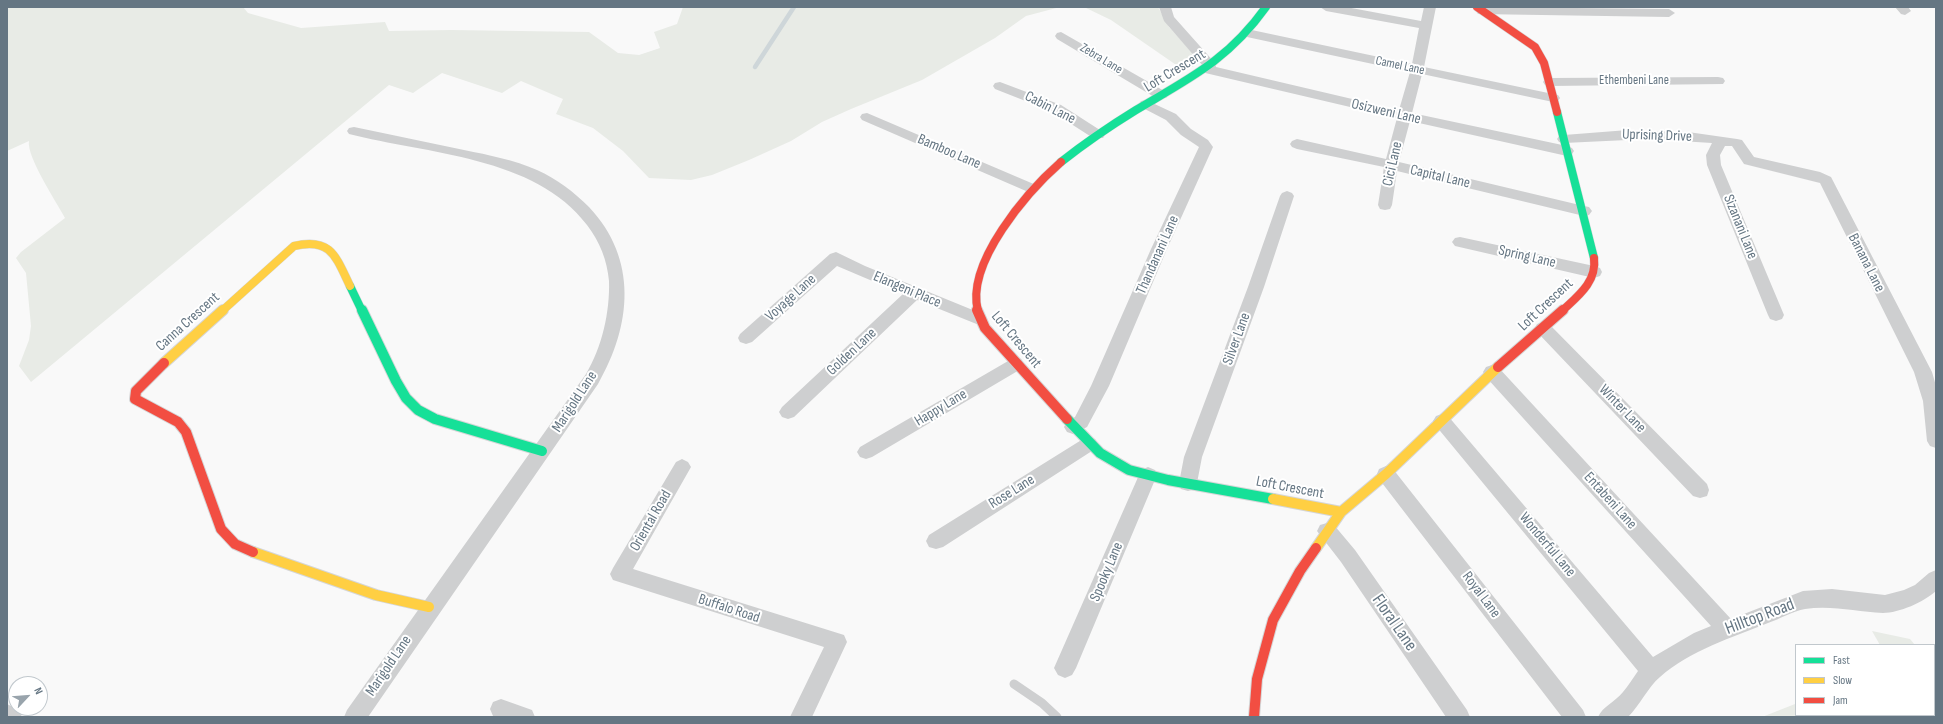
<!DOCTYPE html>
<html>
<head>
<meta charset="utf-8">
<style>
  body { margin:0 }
  #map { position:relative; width:1943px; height:724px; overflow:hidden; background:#f9f9f9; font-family:"Sofia Sans Condensed",sans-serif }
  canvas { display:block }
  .frame { position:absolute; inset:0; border:8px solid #657683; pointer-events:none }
  .legend { position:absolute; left:1795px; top:644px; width:140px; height:72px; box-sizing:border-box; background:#fff; border:1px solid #c1c8cd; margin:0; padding:5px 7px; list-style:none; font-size:12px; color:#657683 }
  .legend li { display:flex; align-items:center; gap:8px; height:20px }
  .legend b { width:20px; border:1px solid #c1c8cd }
  .north { position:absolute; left:8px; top:676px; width:40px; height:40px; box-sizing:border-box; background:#fff; border:1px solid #c1c8cd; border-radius:50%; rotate:64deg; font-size:11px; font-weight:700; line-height:16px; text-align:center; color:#657683 }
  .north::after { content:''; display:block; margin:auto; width:14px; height:18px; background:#99a4ac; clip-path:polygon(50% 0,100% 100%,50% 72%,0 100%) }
</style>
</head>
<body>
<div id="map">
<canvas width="1943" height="724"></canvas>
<div class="frame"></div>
<ul class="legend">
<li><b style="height:5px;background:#16e098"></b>Fast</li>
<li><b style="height:5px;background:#ffcf43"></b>Slow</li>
<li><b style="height:5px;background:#f24e42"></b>Jam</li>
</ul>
<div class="north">N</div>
</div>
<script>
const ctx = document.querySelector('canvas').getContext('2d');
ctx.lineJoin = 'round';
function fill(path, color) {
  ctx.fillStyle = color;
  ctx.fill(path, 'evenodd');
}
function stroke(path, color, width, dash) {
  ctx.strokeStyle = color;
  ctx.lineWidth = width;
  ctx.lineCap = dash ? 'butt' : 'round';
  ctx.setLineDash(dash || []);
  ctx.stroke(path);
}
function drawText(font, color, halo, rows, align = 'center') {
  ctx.font = font + ' "Sofia Sans Condensed",sans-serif';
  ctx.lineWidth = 4;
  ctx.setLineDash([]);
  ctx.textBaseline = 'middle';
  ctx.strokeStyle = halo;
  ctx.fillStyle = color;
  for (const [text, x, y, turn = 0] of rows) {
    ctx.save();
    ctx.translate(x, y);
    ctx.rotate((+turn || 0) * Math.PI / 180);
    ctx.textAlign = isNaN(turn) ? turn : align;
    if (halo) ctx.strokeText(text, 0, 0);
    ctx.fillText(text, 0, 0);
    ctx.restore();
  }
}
const green = new Path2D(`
  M7 7H243L248 13 301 28 385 22 389 31 451 30 589 32 618 53 639 55 660 48 654 32 677 24 683 7H1158L1169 27 1201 62 1185 71 1111 20 1084 7H1060L1026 16 995 38 922 80 851 109 822 122 791 141 749 160 712 175 691 180 649 178 623 151 593 128 556 114 563 99 521 81 502 93 442 73 413 93 389 85 31 382 19 366 29 340 31 326 26 273 16 258 21 252 65 218C57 203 26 156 29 141L7 151Z
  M1872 631 1910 639 1915 645H1880Z
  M1934 668 1936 670V717H1901V715H1934Z
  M1795 704 1796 715H1813L1816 717H1762Z`);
const stream = new Path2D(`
  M755 67 794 7`);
const lane = new Path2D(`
  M1014 684 1042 703 1057 717`);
const street = new Path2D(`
  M1159 7H1171L1174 17 1215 63 1216 67 1399 110 1410 72 1247 37 1241 33 1247 29 1412 64 1419 28 1326 11 1320 7H1346L1421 21 1424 7H1436L1424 67 1553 94 1558 95 1560 98 1558 101 1553 102 1422 74 1412 113 1567 146 1572 148 1574 151 1572 154 1567 156 1410 121 1399 162 1584 206 1589 207 1592 211 1589 215 1584 216 1397 171 1392 205 1390 209 1385 210 1380 209 1378 205 1384 167 1297 149 1292 147 1290 144 1292 141 1297 139 1386 159 1397 118 1201 72 1199 69 1203 66 1164 21Z
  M1482 7 1669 9 1675 13 1669 17 1478 14 1476 11 1478 8Z
  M1895 7H1908L1911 11 1905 15 1901 14Z
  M1061 32 1166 92 1168 95 1166 98H1156L1057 39 1055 36 1057 33Z
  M1718 77 1723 78 1725 81 1723 84 1550 86 1545 85 1543 82 1545 79 1550 78Z
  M1000 82 1061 105 1103 132 1105 135 1103 138H1093L1051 111 995 89 993 86 995 83Z
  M1146 100 1176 114 1191 129 1208 140 1213 147 1167 249 1109 386 1087 427 1073 434 1067 432 1064 427 1067 422 1075 417 1091 386 1151 249 1199 147 1181 135 1166 120 1141 107 1139 104 1141 101Z
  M867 113 1036 185 1038 188 1036 191 1031 193 1026 191 862 120 860 117 862 114Z
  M354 127C391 135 427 142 464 150 489 155 514 160 537 170 557 179 574 192 589 207 638 259 632 325 598 384L368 717H344L347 710 586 374C602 347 610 312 609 281 607 260 600 242 587 225 535 156 427 154 349 134L347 131 349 128Z
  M1628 130 1688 132 1737 139 1742 140 1754 157 1820 172 1831 177 1932 372 1936 386V448L1930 446 1927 441 1923 401 1914 372 1820 183 1744 164 1732 146H1725L1720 155 1721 165 1784 315 1782 319 1776 321 1770 319 1768 315 1707 165 1706 155 1712 143 1648 139 1564 143 1559 142 1557 139 1559 136 1564 135Z
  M1287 191 1292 193 1294 196 1264 287 1202 457 1197 483 1195 489 1188 491 1181 489 1179 483 1184 457 1248 287 1280 196 1282 193Z
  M1460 237 1594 266 1600 268 1602 272 1600 276 1594 278 1455 246 1452 242 1455 238Z
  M836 252 865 266 985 315 987 319 985 323 979 325 917 300 794 417 788 419 782 417 779 412 782 407 903 294 837 266 752 342 746 344 740 342 738 338 740 334 830 254Z
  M1543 322 1549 324 1707 484 1709 490 1707 496 1700 498 1693 496 1537 332 1535 328 1537 324Z
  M1015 357 1021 359 1024 364 1021 369 872 457 866 459 860 457 857 452 860 447Z
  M1492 365 1498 367 1731 619 1803 591 1832 589 1885 595 1904 590 1915 585 1929 573 1936 570V591C1924 602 1899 613 1883 613 1857 612 1832 605 1805 609 1793 611 1780 619 1768 623 1731 638 1691 650 1660 677 1648 687 1640 705 1628 717H1598C1603 706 1615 702 1623 692 1628 686 1633 678 1638 671L1436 426 1433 421 1436 416 1442 414 1448 416 1653 657 1694 633 1711 626 1486 377 1483 372 1486 367Z
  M1089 437 1095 439 1098 444 1095 449 943 547 936 549 929 547 926 541 929 535 1083 439Z
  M682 459 688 462 691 467 633 569 844 635 847 642 812 717H790L824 647 613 580 610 574 613 568 676 462Z
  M1386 466 1393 469 1583 710 1586 717H1562L1379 479 1377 474 1379 469Z
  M1148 467 1155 470 1157 475 1076 668 1072 675 1065 678 1058 675 1054 668 1139 475 1141 470Z
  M1327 523 1334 525 1355 550 1467 710 1470 717H1446L1341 562 1317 531 1320 525Z
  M501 699 532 710 535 717 493 716 490 709 493 702Z
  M7 704 19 710 22 717H7Z`);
const fastFar1 = new Path2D(`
  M1557 112 1594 258
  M1061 162C1085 143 1110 126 1136 110 1190 78 1228 60 1266 7
  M350 286 362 311`);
const fast = new Path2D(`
  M362 310 396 381 406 398 418 410 435 419 542 451
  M1067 419 1100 453 1129 470 1168 480 1273 499`);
const slowFar1 = new Path2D(`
  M222 311 294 246C331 237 336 257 350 286`);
const slow = new Path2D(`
  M164 363 223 310
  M1273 499 1341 512
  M1316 548 1341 512 1386 474 1498 367
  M253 552 376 595 429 607`);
const jamFar1 = new Path2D(`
  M1477 7 1535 47 1544 63 1557 112
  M978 311C965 263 1028 191 1061 162
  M1562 311C1578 296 1597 282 1594 258`);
const jam = new Path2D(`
  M977 310 985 328 1067 419
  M164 363 136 391 135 399 178 422 186 432 221 529 235 544 253 552
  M1498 367 1563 310
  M1254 717 1257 679 1273 620 1300 571 1316 548`);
const farStreetnames = [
  ["Zebra Lane",1101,59,31],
  ["Camel Lane",1400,66,12],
  ["Ethembeni Lane",1634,81]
];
const streetNames = [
  ["Loft Crescent",1175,71,-31],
  ["Cabin Lane",1050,108,27],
  ["Osizweni Lane",1386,112,13],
  ["Uprising Drive",1657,136,2],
  ["Bamboo Lane",949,152,23],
  ["Cici Lane",1393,164,-77],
  ["Capital Lane",1440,177,13],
  ["Sizanani Lane",1740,227,68],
  ["Thandanani Lane",1158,255,-66],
  ["Spring Lane",1527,257,13],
  ["Banana Lane",1866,263,63],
  ["Elangeni Place",907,290,23],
  ["Voyage Lane",791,298,-42],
  ["Loft Crescent",1546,305,-43],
  ["Canna Crescent",188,322,-42],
  ["Silver Lane",1237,339,-70],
  ["Loft Crescent",1016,340,50],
  ["Golden Lane",852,352,-43],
  ["Marigold Lane",575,402,-57],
  ["Happy Lane",941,408,-31],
  ["Winter Lane",1622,409,46],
  ["Loft Crescent",1290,488,11],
  ["Rose Lane",1012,492,-32],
  ["Entabeni Lane",1610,501,48],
  ["Oriental Road",651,521,-60],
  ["Wonderful Lane",1547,545,50],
  ["Spooky Lane",1107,572,-67],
  ["Royal Lane",1481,595,53],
  ["Buffalo Road",729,609,18],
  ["Marigold Lane",389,666,-56]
];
const nearStreetnames = [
  ["Hilltop Road",1760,617,-21],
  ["Floral Lane",1394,623,55]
];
fill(green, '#e8ebe6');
stroke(stream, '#ced6d9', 4.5);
stroke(fastFar1, '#d5d6d7', 9);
stroke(fast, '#d5d6d7', 12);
stroke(slowFar1, '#d5d6d7', 9);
stroke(slow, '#d5d6d7', 12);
stroke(jamFar1, '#d5d6d7', 9);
stroke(jam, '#d5d6d7', 12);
stroke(lane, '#cecfd0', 9);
fill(street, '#cecfd0');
stroke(fastFar1, '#16e098', 8);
stroke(fast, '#16e098', 10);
stroke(slowFar1, '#ffcf43', 8);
stroke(slow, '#ffcf43', 10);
stroke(jamFar1, '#f24e42', 8);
stroke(jam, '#f24e42', 10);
drawText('13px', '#657683', '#fff', farStreetnames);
drawText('15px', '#657683', '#fff', streetNames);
drawText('18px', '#657683', '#fff', nearStreetnames);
</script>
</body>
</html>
